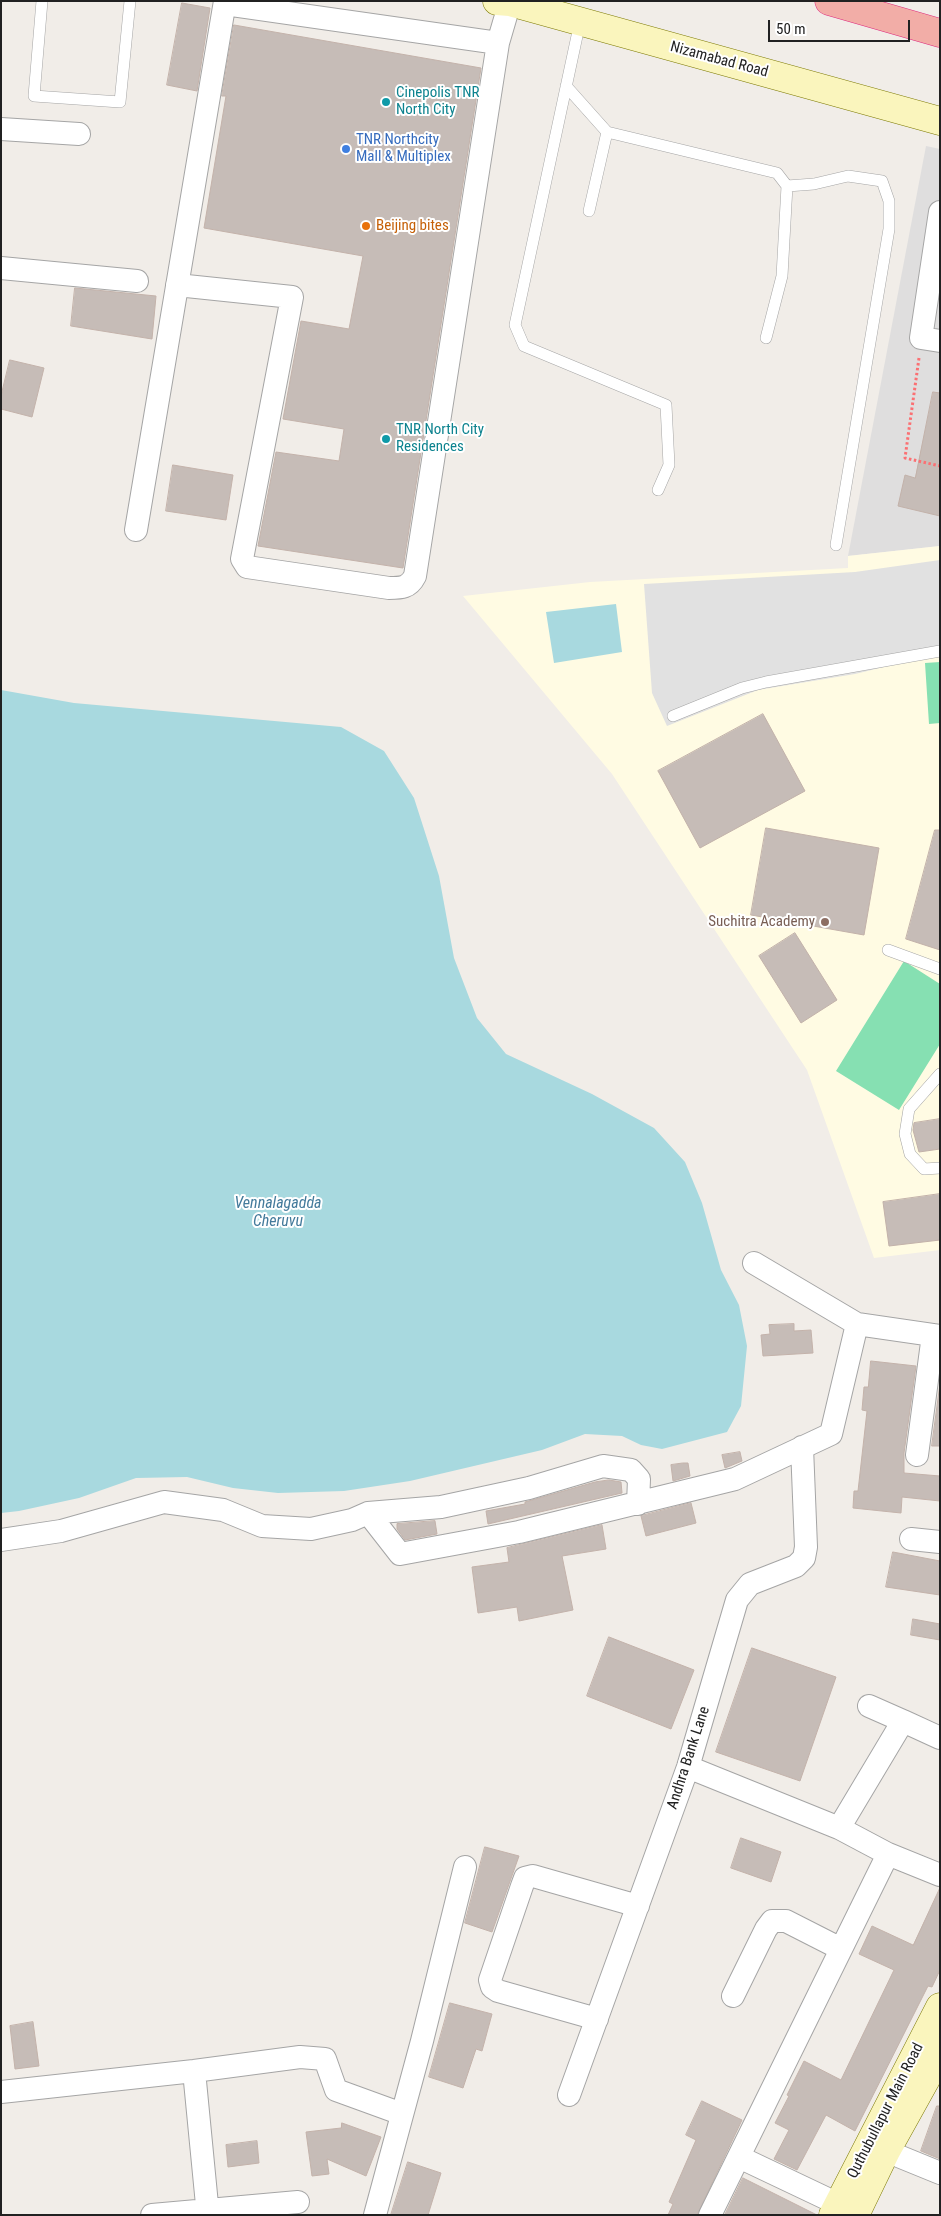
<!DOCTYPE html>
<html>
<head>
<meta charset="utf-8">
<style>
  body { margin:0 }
  #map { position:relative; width:941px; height:2216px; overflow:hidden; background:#f1ede8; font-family:"Roboto Condensed",sans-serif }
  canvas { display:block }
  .frame { position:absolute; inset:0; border:2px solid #212121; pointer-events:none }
  .scale { position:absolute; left:768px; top:20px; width:142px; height:22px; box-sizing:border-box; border:2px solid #212121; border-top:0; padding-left:6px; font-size:15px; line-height:18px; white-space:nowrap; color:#212121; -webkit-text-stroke:4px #fff; paint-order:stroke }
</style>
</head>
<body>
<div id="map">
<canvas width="941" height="2216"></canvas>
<div class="frame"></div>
<div class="scale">50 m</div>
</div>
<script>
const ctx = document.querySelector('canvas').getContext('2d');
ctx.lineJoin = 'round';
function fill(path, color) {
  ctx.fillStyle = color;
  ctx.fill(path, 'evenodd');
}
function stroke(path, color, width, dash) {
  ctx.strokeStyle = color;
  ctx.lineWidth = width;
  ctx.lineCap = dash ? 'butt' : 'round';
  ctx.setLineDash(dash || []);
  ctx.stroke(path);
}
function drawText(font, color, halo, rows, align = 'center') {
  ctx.font = font + ' "Roboto Condensed",sans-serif';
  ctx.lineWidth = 4;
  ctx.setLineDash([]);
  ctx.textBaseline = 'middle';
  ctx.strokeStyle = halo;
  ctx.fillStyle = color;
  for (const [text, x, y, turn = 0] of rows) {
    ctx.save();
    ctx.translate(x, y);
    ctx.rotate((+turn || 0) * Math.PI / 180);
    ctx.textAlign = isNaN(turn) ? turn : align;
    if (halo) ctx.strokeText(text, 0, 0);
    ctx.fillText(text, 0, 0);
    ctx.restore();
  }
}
const residential = new Path2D(`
  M926 146 940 149V546L848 556Z`);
const education = new Path2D(`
  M940 546V1250L874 1258 807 1070 612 774 463 596 590 582 848 568V556Z`);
const pitch = new Path2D(`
  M940 662V723L929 724 925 663Z
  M904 961 940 984V1044L899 1110 836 1071Z`);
const parking = new Path2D(`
  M940 560V657L917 659 855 674 758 690 667 726 652 693 644 584 855 572Z`);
const water = new Path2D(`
  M616 604 622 652 554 663 546 612Z
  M1 690 74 703 341 727 384 751 414 798 439 876 454 958 477 1018 506 1054 592 1094 654 1128 685 1162 702 1203 721 1270 739 1305 747 1346 741 1406 727 1432 662 1449 641 1445 622 1436 585 1434 542 1450 410 1481 344 1491 278 1493 233 1488 187 1477 136 1478 79 1498 19 1511 1 1513Z`);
const building = new Path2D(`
  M182 3 210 8 197 91 167 85Z
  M234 25 481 68 403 568 258 546 276 452 339 461 344 429 283 419 301 321 349 329 363 256 204 228 226 96H222Z
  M75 288 156 296 152 339 71 326Z
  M10 360 44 368 32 417 1 409V396Z
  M933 392 940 393V516L898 506 905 475 915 478Z
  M173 465 233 475 226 520 166 511Z
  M763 714 805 791 700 848 658 771Z
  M766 828 879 848 864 935 751 915Z
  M935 830H940V950L906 939Z
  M795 933 837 1000 801 1023 759 956Z
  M940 1119V1149L919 1152 913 1130 914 1123Z
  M940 1194V1240L889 1246 883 1202Z
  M794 1324V1331L811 1330 813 1353 763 1356 761 1335 770 1334 769 1325Z
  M871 1361 916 1366 904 1453V1473L940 1476V1501L902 1497 901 1513 853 1508 854 1491H858L867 1411 862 1410 864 1387H868Z
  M940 1384V1446H932Z
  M740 1452 742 1461 725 1468 722 1455Z
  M683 1463H688L690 1476 673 1481 671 1465Z
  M609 1480 621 1482 622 1493 488 1524 486 1511 525 1504V1502L595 1482Z
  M691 1503 696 1523 646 1536 641 1516Z
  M435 1521 437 1534 405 1540 397 1529V1524Z
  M602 1525 606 1549 562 1556 573 1610 519 1621 517 1607 478 1613 472 1567 509 1562 507 1548Z
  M893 1552 940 1561V1595L886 1587Z
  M913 1619 940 1624V1640L911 1635Z
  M609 1637 694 1670 671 1729 587 1696Z
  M752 1648 836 1677 800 1781 716 1752Z
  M741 1838 781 1852 771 1882 731 1868Z
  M485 1847 519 1856 492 1932 465 1923Z
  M940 1888V1970L932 1987 928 1986 855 2131 826 2115 797 2170 774 2159 789 2130 775 2123 789 2096 787 2095 804 2061 841 2080 894 1970 859 1954 872 1926 913 1945Z
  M450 2003 492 2014 482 2051 476 2049 463 2088 429 2077Z
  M33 2022 39 2066 15 2069 10 2026Z
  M702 2101 742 2120 697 2215H668L673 2204 669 2202 696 2140 686 2135Z
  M937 2106H940V2159L921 2151Z
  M342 2123 381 2137 366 2176 327 2159 329 2174 312 2176 306 2132 341 2128Z
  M257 2141 259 2163 228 2167 226 2145Z
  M408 2162 441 2173 428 2215H391Z
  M743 2178 817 2215H725Z`);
const path = new Path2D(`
  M919 358 905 458 940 466`);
const service = new Path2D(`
  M42 1 34 96 120 102 130 1
  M580 22 515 325 524 346 666 405 669 465 658 490
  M566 86 607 132 777 173 787 186 782 276 766 338
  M787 186 814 184 848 176 882 181 889 201V229L836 545
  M589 211 607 132
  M673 716 742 688 766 682 940 651
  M888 950 940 969
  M940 1074 909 1109 905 1134 910 1154 924 1169 940 1168`);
const minor = new Path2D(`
  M225 4 498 43
  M1 129 79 134
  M940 212 921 338 940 341
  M1 268 137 281
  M177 285 292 297 242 559 247 567 389 588C401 588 409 588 415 576L498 43 510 2
  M136 530 225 1
  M754 1263 857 1324
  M917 1455 933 1335
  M368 1513 400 1554 519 1532 735 1479 831 1434 857 1324 940 1336
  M911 1539 940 1542
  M1 1540 61 1531 164 1502 223 1510 262 1526 311 1529 352 1520 368 1513 441 1507 529 1488 603 1466 631 1470 639 1479 638 1504
  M903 1721 940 1738
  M688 1767 839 1828 888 1854 940 1875
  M839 1828 903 1721 869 1706
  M733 1996 766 1929 772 1921H786L841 1949
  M597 2019 498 1991 492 1987 490 1980 522 1886 525 1878 533 1876 638 1906
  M194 2071 208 2215
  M1 2092 194 2071 300 2057 325 2059 336 2090 402 2114
  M569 2095 688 1767 737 1600 750 1584 796 1566 804 1558 806 1547 802 1447
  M886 2151 940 2173
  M739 2157 838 2204
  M152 2215 298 2202
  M375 2215 422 2041 465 1867
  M710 2215 888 1854`);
const secondary = new Path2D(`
  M497 1 510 2 940 121
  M833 2215 940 2007
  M855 2215 886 2151 926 2079 940 2048`);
const trunk = new Path2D(`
  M829 1 940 33`);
const markers = [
  [386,102,5,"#0f9aa8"],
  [346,149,5,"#3f7fe0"],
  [366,226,5,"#e8710a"],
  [386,439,5,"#0f9aa8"],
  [825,922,5,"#8d6e63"]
];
const streetNames = [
  ["Nizamabad Road",719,60,15],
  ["Andhra Bank Lane",689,1758,-72],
  ["Quthubullapur Main Road",886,2111,-63]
];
const cultureNames = [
  ["Cinepolis TNR",396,93],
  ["North City",396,110],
  ["TNR North City",396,430],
  ["Residences",396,447]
];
const shopNames = [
  ["TNR Northcity",356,140],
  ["Mall & Multiplex",356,157]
];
const foodNames = [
  ["Beijing bites",376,226]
];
const educationNames = [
  ["Suchitra Academy",815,922]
];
const waterNames = [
  ["Vennalagadda",278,1204],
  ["Cheruvu",278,1222]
];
fill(residential, '#dfdede');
fill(education, '#fffbe3');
fill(pitch, '#86e0b2');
fill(parking, '#e1e1e1');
fill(water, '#a8d9df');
fill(building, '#c6bcb7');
stroke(building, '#c3b2aa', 1);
stroke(service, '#a5a5a5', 12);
stroke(minor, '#a5a5a5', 24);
stroke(secondary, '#7c7904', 29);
stroke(trunk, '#dd287d', 29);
stroke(path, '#fb7073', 3, [2.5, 2.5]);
stroke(service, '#fff', 11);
stroke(minor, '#fff', 22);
stroke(secondary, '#faf5bd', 28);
stroke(trunk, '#f2ada7', 28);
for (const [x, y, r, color] of markers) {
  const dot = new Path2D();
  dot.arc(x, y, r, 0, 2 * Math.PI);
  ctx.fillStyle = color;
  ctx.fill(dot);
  stroke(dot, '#fff', 2);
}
drawText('15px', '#212121', '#fff', streetNames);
drawText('15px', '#0d838f', '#fff', cultureNames, 'left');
drawText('15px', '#366cbe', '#fff', shopNames, 'left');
drawText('15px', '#c56008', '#fff', foodNames, 'left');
drawText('15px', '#785e54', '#fff', educationNames, 'right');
drawText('italic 16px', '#437a9b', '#fff', waterNames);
</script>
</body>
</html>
